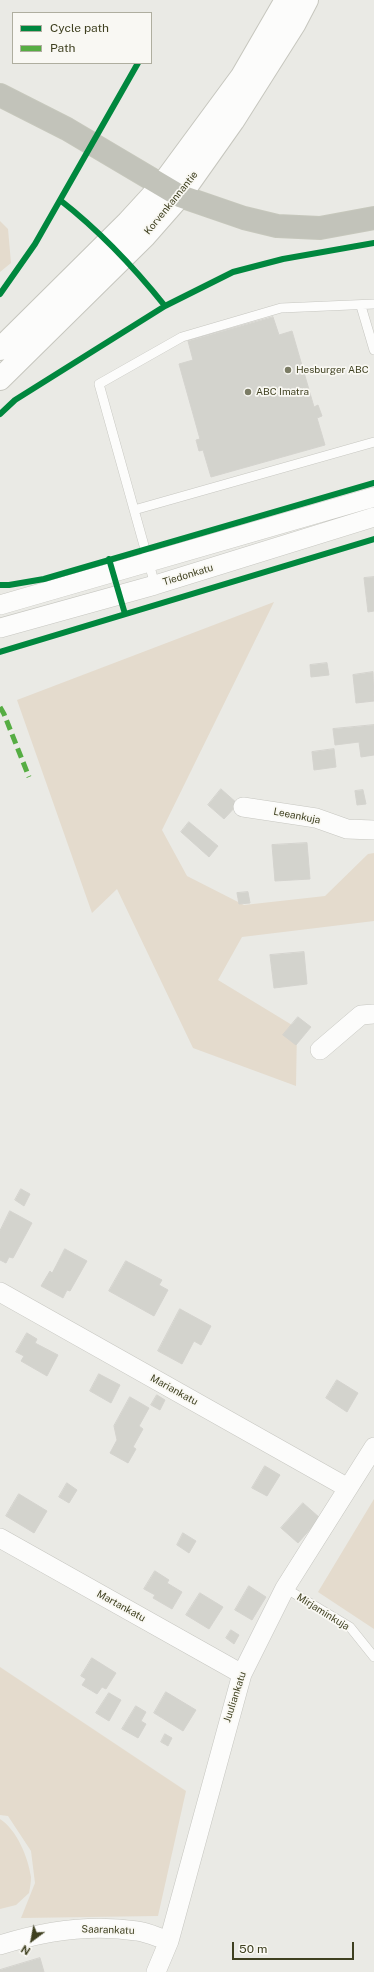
<!DOCTYPE html>
<html>
<head>
<meta charset="utf-8">
<style>
  body { margin:0 }
  #map { position:relative; width:374px; height:1972px; overflow:hidden; background:#eaeae5; font-family:"Public Sans",sans-serif }
  canvas { display:block }
  .legend { position:absolute; left:12px; top:12px; width:140px; height:52px; box-sizing:border-box; background:#f9f8f3; border:1px solid #afae9f; margin:0; padding:5px 7px; list-style:none; font-size:12px; color:#3f4020 }
  .legend li { display:flex; align-items:center; gap:8px; height:20px }
  .legend b { width:20px; border:1px solid #afae9f }
  .north { position:absolute; left:12px; top:1920px; width:40px; height:40px; -webkit-text-stroke:3px #f9f8f3; paint-order:stroke; rotate:212deg; font-size:11px; font-weight:700; line-height:16px; text-align:center; color:#3f4020 }
  .north::after { content:''; display:block; margin:auto; width:14px; height:18px; background:#3f4020; clip-path:polygon(50% 0,100% 100%,50% 72%,0 100%) }
  .scale { position:absolute; left:232px; top:1942px; width:122px; height:18px; box-sizing:border-box; border:2px solid #3f4020; border-top:0; padding-left:5px; font-size:12px; line-height:14px; white-space:nowrap; color:#3f4020; -webkit-text-stroke:3px #f9f8f3; paint-order:stroke }
</style>
</head>
<body>
<div id="map">
<canvas width="374" height="1972"></canvas>
<ul class="legend">
<li><b style="height:5px;background:#00873e"></b>Cycle path</li>
<li><b style="height:5px;background:#56ad43"></b>Path</li>
</ul>
<div class="north">N</div>
<div class="scale">50 m</div>
</div>
<script>
const ctx = document.querySelector('canvas').getContext('2d');
ctx.lineJoin = 'round';
function fill(path, color) {
  ctx.fillStyle = color;
  ctx.fill(path, 'evenodd');
}
function stroke(path, color, width, dash) {
  ctx.strokeStyle = color;
  ctx.lineWidth = width;
  ctx.lineCap = dash ? 'butt' : 'round';
  ctx.setLineDash(dash || []);
  ctx.stroke(path);
}
function drawText(font, color, halo, rows, align = 'center') {
  ctx.font = font + ' "Public Sans",sans-serif';
  ctx.lineWidth = 3.5;
  ctx.setLineDash([]);
  ctx.textBaseline = 'middle';
  ctx.strokeStyle = halo;
  ctx.fillStyle = color;
  for (const [text, x, y, turn = 0] of rows) {
    ctx.save();
    ctx.translate(x, y);
    ctx.rotate((+turn || 0) * Math.PI / 180);
    ctx.textAlign = isNaN(turn) ? turn : align;
    if (halo) ctx.strokeText(text, 0, 0);
    ctx.fillText(text, 0, 0);
    ctx.restore();
  }
}
const green = new Path2D(`
  M0 221 8 229 11 263 0 272Z
  M274 602 162 830 187 876 244 905 325 896 368 854 374 853V921L242 937 218 980 297 1028 296 1086 193 1048 117 889 92 913 17 700Z
  M374 1499V1629L318 1592Z
  M0 1667 186 1791 158 1916 21 1918 35 1883 31 1851 8 1816 0 1815Z
  M0 1819C17 1830 28 1857 31 1877 31 1882 30 1888 29 1893L16 1905 0 1909Z`);
const building = new Path2D(`
  M273 317 279 335 292 331 314 407 318 405 322 416 317 418 325 445 211 477 203 450 199 451 196 440 200 439 179 364 193 360 188 341Z
  M374 577V611L368 612 364 578Z
  M327 663 329 675 311 677 310 665Z
  M373 672 374 701 356 703 353 675Z
  M374 725V755L361 757 359 742 335 745 333 729Z
  M334 749 336 767 314 770 312 752Z
  M221 789 238 804 224 819 208 805Z
  M363 790 366 804 357 805 355 791Z
  M189 822 218 846 209 857 181 832Z
  M307 843 310 879 275 881 272 845Z
  M248 892 250 903 239 904 237 893Z
  M304 952 307 984 274 988 270 955Z
  M298 1017 311 1027 296 1045 283 1035Z
  M21 1189 30 1194 24 1206 15 1200Z
  M10 1211 32 1223 13 1258 9 1257 6 1263 0 1260V1231Z
  M65 1249 87 1261 70 1291 67 1290 63 1298 41 1286 50 1271 52 1273Z
  M126 1261 162 1280 159 1285 168 1290 154 1316 109 1291Z
  M180 1309 211 1326 201 1345 194 1341 182 1364 158 1351Z
  M27 1333 37 1339 35 1343 58 1355 47 1376 21 1361 24 1356 16 1352Z
  M99 1374 120 1385 111 1403 90 1391Z
  M337 1380 358 1393 347 1412 326 1398Z
  M157 1395 165 1400 160 1410 151 1405Z
  M130 1397 149 1408 139 1426 143 1429 133 1447 136 1449 128 1463 110 1453 117 1440 114 1426Z
  M265 1466 280 1475 267 1496 252 1488Z
  M67 1483 77 1490 69 1503 59 1497Z
  M19 1494 47 1511 34 1533 6 1516Z
  M303 1503 320 1518 298 1543 281 1528Z
  M183 1533 196 1541 189 1553 177 1545Z
  M155 1571 169 1580 167 1583 182 1592 172 1609 153 1598 155 1595 144 1589Z
  M249 1586 266 1597 252 1620 235 1610Z
  M200 1593 223 1607 209 1629 186 1615Z
  M231 1630 239 1635 234 1644 226 1638Z
  M92 1658 116 1673 106 1689 102 1687 97 1694 82 1685 86 1679 81 1676Z
  M166 1692 196 1710 183 1731 154 1713Z
  M109 1693 121 1700 109 1721 96 1713Z
  M136 1706 146 1712 141 1721 146 1724 138 1738 122 1729Z
  M165 1734 172 1738 168 1746 161 1742Z
  M40 1958 44 1972H0V1970Z`);
const lane = new Path2D(`
  M361 306 374 350
  M134 510 374 442
  M155 585 99 384 182 337 281 308 374 304
  M285 1588 350 1627 374 1657`);
const street = new Path2D(`
  M0 605 374 497
  M0 628 155 585 374 517
  M243 807 316 818 347 829 374 830
  M320 1050 361 1015 374 1014
  M0 1292 348 1488
  M0 1538 242 1674
  M0 1945C44 1931 91 1924 137 1931 147 1932 159 1938 169 1941
  M156 1972 169 1941 242 1674 285 1588 374 1447`);
const secondary = new Path2D(`
  M0 349 128 222 161 186 242 76 286 0
  M0 379 144 237 180 196 233 121 295 23 307 0`);
const highway = new Path2D(`
  M0 95 67 129 180 196 244 218 277 226 320 228 374 218`);
const quiet = new Path2D(`
  M0 707 4 714 29 777`);
const cycleway = new Path2D(`
  M60 200C101 232 133 266 165 306
  M0 294 35 244 138 63
  M0 414 15 400 165 306 233 272 283 259 374 243
  M109 559 125 614
  M0 585H9L44 579 374 483
  M0 652 374 539`);
const markers = [
  [288,370,4,"#7b7c65"],
  [248,392,4,"#7b7c65"]
];
const streetNames = [
  ["Korvenkannantie",171,203,-51],
  ["Tiedonkatu",188,575,-17],
  ["Leeankuja",297,816,11],
  ["Mariankatu",174,1390,29],
  ["Martankatu",121,1606,29],
  ["Mirjaminkuja",323,1612,32],
  ["Juuliankatu",235,1697,-72],
  ["Saarankatu",108,1930,2]
];
const poiNames = [
  ["Hesburger ABC",296,370],
  ["ABC Imatra",256,392]
];
fill(green, '#e4dbcd');
fill(building, '#d3d3cd');
stroke(building, '#d4d3ce', 1);
stroke(lane, '#c6c6c0', 10);
stroke(street, '#c6c6c0', 20);
stroke(secondary, '#c6c6be', 24);
stroke(highway, '#c6c7bc', 24);
stroke(lane, '#fcfcfb', 9);
stroke(street, '#fcfcfb', 19);
stroke(secondary, '#fcfcfb', 22);
stroke(highway, '#c2c3ba', 22);
stroke(quiet, '#56ad43', 5, [10, 5]);
stroke(cycleway, '#00873e', 6);
for (const [x, y, r, color] of markers) {
  const dot = new Path2D();
  dot.arc(x, y, r, 0, 2 * Math.PI);
  ctx.fillStyle = color;
  ctx.fill(dot);
  stroke(dot, '#f9f8f3', 1.5);
}
drawText('10px', '#3f4020', '#f9f8f3', streetNames);
drawText('10px', '#3f4020', '#f9f8f3', poiNames, 'left');
</script>
</body>
</html>
